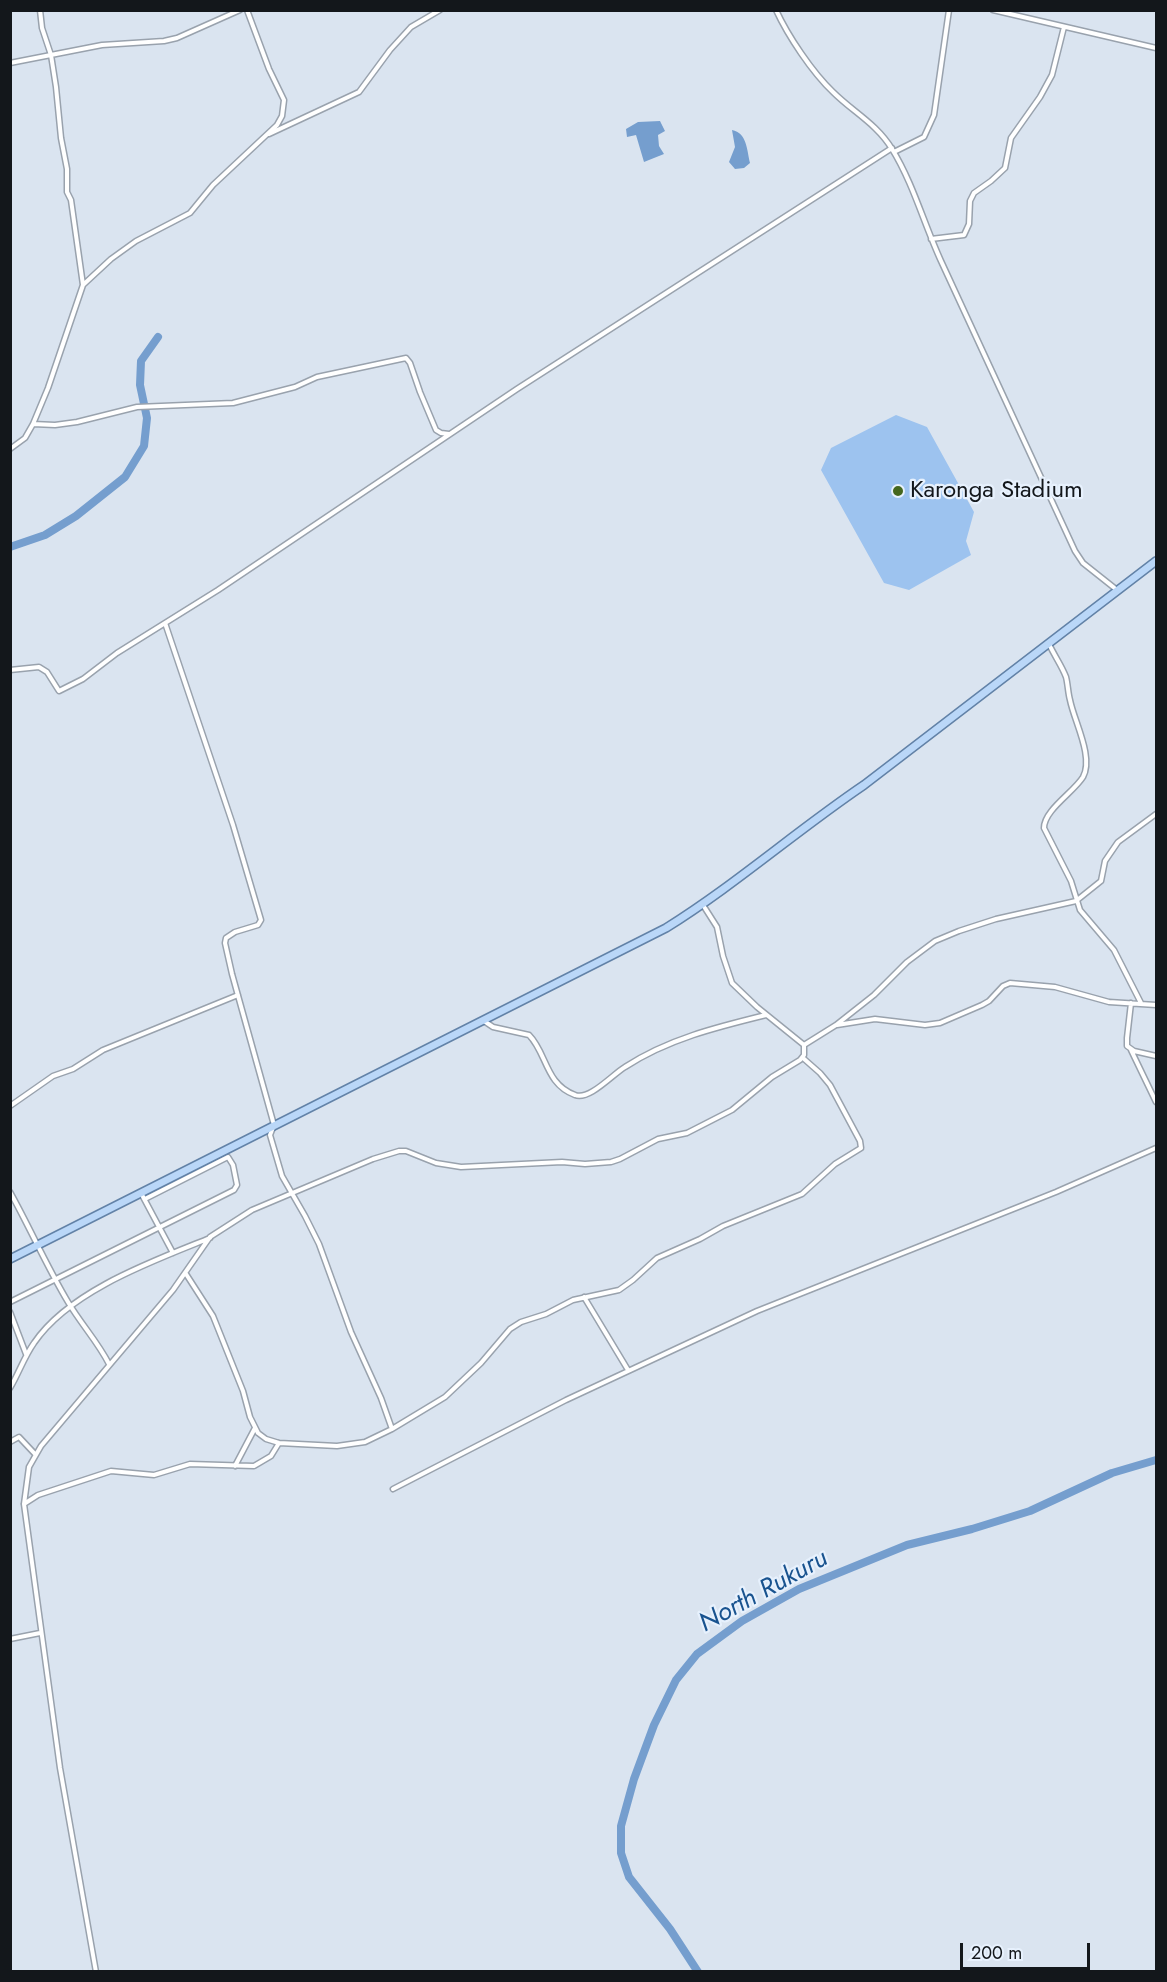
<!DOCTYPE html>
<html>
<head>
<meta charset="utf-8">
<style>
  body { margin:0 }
  #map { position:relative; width:1167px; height:1982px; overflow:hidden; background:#dae4f0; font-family:Jost,sans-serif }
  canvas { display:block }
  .frame { position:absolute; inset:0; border:12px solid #13171b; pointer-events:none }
  .scale { position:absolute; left:960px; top:1943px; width:130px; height:27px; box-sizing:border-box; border:3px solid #13171b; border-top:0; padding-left:8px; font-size:18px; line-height:21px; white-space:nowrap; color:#13171b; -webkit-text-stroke:4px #e7f1fd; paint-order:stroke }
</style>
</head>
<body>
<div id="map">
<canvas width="1167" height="1982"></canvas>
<div class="frame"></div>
<div class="scale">200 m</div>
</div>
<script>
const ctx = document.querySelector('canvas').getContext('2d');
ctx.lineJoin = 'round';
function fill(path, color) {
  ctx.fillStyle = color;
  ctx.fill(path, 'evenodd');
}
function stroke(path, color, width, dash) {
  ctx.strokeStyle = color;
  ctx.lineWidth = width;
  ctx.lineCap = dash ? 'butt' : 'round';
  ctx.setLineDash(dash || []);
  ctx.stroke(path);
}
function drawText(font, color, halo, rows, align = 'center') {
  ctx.font = font + ' Jost,sans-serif';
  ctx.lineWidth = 4.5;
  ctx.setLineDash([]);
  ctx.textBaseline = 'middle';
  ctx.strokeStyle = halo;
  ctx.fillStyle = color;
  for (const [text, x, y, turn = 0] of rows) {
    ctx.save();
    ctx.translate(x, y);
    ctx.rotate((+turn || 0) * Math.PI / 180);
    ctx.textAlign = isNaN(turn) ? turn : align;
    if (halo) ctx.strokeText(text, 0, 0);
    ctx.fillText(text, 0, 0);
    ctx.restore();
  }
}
const green = new Path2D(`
  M896 415 927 427 974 512 966 541 971 555 909 590 884 583 821 470 831 448Z`);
const water = new Path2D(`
  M660 121 665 131 658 135 659 146 664 154 644 162 636 135 627 137 626 129 638 122Z
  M732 130C747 133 747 150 750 163L744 168 735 169 729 162 735 147Z`);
const river = new Path2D(`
  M10 547 45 535 76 516 125 477 144 446 147 418 140 385 141 361 158 337
  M698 1972 670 1929 629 1877 621 1853V1826L634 1779 654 1725 676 1680 697 1654 742 1621 799 1589 907 1545 972 1529 1030 1511 1112 1473 1156 1460`);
const street = new Path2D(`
  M40 10 42 28 51 55 56 87 61 138 67 169V192L71 200 83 285
  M776 10C788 36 812 72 833 92 853 112 877 124 892 149 913 183 924 224 941 261 986 358 1030 455 1075 551L1083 563 1117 590
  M993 10 1156 48
  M10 63 102 45 164 41 177 38 240 10
  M269 134 359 92 390 50 411 27 440 10
  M894 152 924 137 934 115 949 10
  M931 239 964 235 969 224 970 201 974 193 991 181 1005 168 1011 138 1040 97 1052 75 1064 27
  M33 424 55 425 77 422 137 407 233 403 295 387 317 377 406 358 410 363 420 392 436 430 441 433 449 434
  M10 449 25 438 33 424 48 388 83 285 111 259 136 241 190 213 213 185 277 125 282 116 284 100 269 69 247 10
  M165 623 233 825 261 920 258 925 235 932 226 938 225 943 232 974 274 1125 270 1135 282 1176 305 1216 319 1244 351 1332 381 1398 392 1429 445 1397 481 1363 510 1329 521 1322 546 1314 573 1300 619 1290 633 1280 657 1258 700 1239 723 1226 802 1194 835 1164 861 1148 860 1141 830 1085 820 1073 803 1058
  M1049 644C1054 655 1062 666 1066 677 1068 685 1068 693 1070 700 1074 721 1094 757 1083 777 1074 792 1044 810 1044 828L1071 881 1080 910 1114 950 1141 1003
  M10 670 39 667 47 672 59 691 83 679 117 653 218 590 517 389 892 148
  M703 905 717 927 723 956 732 983 757 1007 804 1045
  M1131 1003 1127 1038V1046L1134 1051 1156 1056
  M484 1021 493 1027 529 1035C547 1053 545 1084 575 1095 589 1101 613 1074 625 1067 668 1039 717 1027 766 1015
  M837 1025 875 1019 925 1025 940 1023 982 1005 989 1001 1003 986 1010 983 1055 987 1109 1002 1156 1005
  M1131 1050 1156 1102
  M10 1106 53 1076 73 1069 103 1050 238 995
  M10 1192C30 1228 47 1267 68 1302 81 1324 98 1342 109 1364
  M141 1193 173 1253
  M186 1274 213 1316 243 1391 250 1417 258 1433 266 1439 279 1443 337 1446 365 1442 392 1429
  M584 1297 628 1370
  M10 1302 234 1190 237 1185 233 1165 228 1157 145 1199
  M10 1312 26 1354
  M10 1388C19 1373 24 1357 34 1343 69 1291 153 1261 210 1238
  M10 1442 19 1437 35 1454
  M235 1466 255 1428
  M393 1489 566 1400 757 1311 1056 1192 1156 1148
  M24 1504 38 1495 111 1471 154 1475 190 1464 254 1466 271 1456 279 1443
  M10 1639 40 1633
  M96 1972 60 1768 24 1504 29 1467 41 1446 173 1290 210 1237 252 1210 373 1159 399 1151H406L436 1163 461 1167 562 1162 585 1164 611 1162 620 1159 658 1139 687 1133 732 1110 772 1077 800 1060 804 1055V1045L836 1025 874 995 907 962 935 941 959 931 996 919 1076 901 1101 881 1105 861 1118 842 1156 814`);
const primary = new Path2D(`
  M10 1259 666 928C735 885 796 831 864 785L1156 561`);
const markers = [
  [898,491,6,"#45671e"]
];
const poiNames = [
  ["Karonga Stadium",910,491]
];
const waterNames = [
  ["North Rukuru",764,1592,-29]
];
fill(green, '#9dc3ef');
fill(water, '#759ece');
stroke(river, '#759ece', 8);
stroke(street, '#99a2ad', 7);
stroke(primary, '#6282a7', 10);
stroke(street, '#fff', 4);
stroke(primary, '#bad7f8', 7);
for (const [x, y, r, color] of markers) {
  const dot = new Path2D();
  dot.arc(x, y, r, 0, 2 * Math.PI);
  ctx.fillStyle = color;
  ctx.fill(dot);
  stroke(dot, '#e7f1fd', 2);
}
drawText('24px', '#13171b', '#e7f1fd', poiNames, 'left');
drawText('italic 26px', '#19538f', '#e7f1fd', waterNames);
</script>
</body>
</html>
